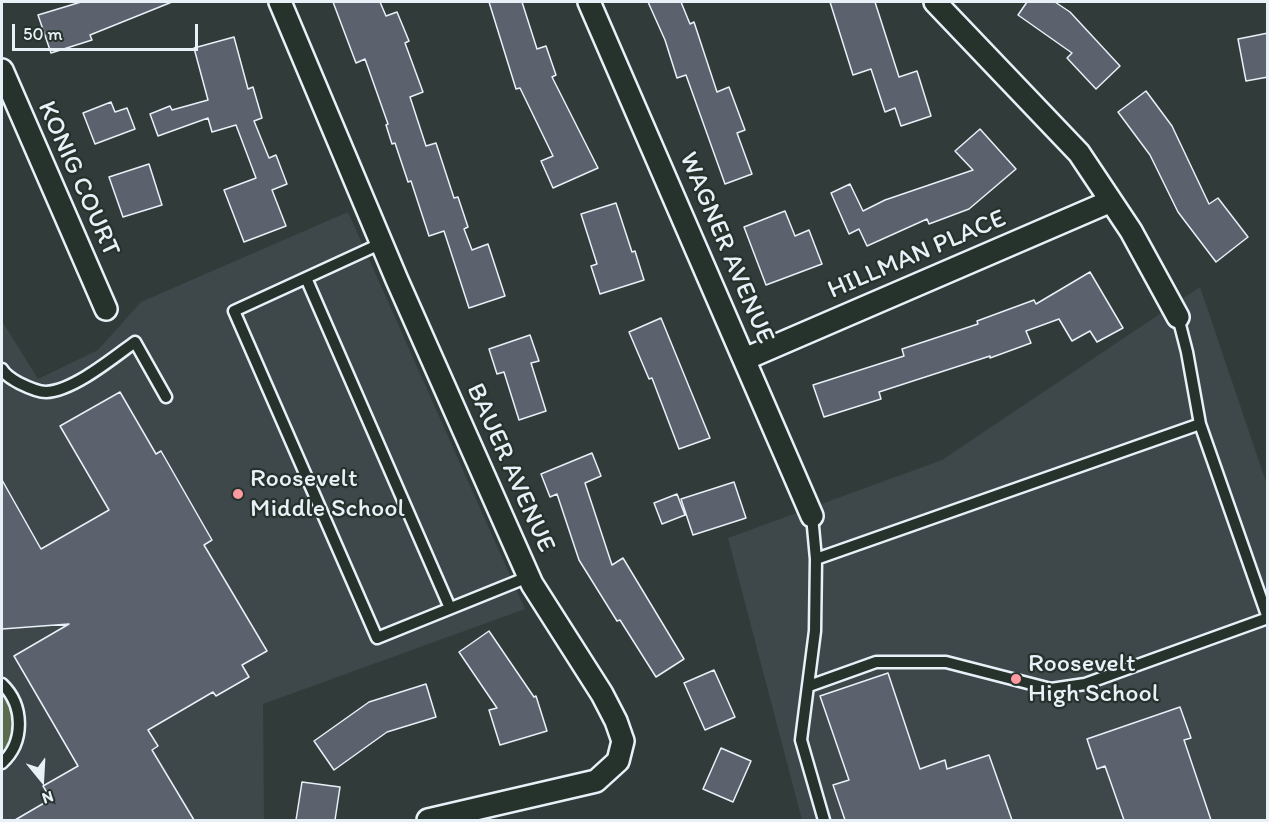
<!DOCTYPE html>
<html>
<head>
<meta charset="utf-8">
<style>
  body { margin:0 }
  #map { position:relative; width:1269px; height:822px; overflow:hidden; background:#313c3a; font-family:Itim,sans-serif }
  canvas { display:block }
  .frame { position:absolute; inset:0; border:3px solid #e8f1f8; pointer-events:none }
  .north { position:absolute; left:12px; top:750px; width:60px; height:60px; -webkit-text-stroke:4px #26332d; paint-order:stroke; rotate:162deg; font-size:16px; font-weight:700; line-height:24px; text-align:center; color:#e8f1f8 }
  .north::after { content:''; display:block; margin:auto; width:21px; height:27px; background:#e8f1f8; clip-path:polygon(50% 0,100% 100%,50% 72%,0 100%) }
  .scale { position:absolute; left:12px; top:24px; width:186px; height:27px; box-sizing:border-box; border:3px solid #e8f1f8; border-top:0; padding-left:8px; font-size:18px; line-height:21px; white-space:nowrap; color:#e8f1f8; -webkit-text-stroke:4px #26332d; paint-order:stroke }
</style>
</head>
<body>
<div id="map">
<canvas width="1269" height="822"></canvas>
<div class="frame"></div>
<div class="north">N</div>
<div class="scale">50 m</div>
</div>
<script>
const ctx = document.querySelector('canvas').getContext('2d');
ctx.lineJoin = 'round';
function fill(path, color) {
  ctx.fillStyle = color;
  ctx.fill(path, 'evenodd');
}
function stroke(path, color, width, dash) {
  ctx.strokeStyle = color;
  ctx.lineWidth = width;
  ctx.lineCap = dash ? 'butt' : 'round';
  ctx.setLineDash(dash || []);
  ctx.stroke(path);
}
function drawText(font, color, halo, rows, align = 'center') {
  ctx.font = font + ' Itim,sans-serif';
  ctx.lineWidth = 4.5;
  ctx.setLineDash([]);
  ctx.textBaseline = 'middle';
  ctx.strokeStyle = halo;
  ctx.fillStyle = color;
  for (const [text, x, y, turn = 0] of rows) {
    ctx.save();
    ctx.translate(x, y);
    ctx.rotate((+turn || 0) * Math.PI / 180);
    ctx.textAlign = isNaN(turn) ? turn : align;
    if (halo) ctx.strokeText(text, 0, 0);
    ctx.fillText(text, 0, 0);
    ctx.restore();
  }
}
const built = new Path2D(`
  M348 212 525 609 263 704 264 820H2V321L38 379 98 350 141 302Z
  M1200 287 1267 485V820H802L728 538 942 460Z`);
const green = new Path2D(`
  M2 684 19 724 2 763Z`);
const building = new Path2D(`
  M81 2H172L90 35 92 40 51 53 38 15Z
  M333 2H380L386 16 397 12 409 41 405 43 423 92 410 97 426 146 436 143 454 198 458 197 468 227 464 229 472 250 488 244 505 296 469 308 444 231 429 236 411 181 408 182 395 143 392 144 386 125 388 124 365 59 356 63Z
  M489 2H522L537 49 546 46 556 75 552 77 598 168 553 188 541 161 553 156 520 88 516 89Z
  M648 2H681L690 24 694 22 717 92 729 87 745 130 737 133 752 174 725 184 686 75 677 78 665 40Z
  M830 2H875L899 77 917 71 931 116 901 126 895 108 885 112 871 69 853 75Z
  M1027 2H1055L1070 12 1120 66 1096 89 1067 58 1072 53 1018 15Z
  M1268 33V77L1246 81 1238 39Z
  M234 37 248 89 253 87 262 118 254 121 269 158 276 155 287 184 272 190 286 226 244 242 224 190 256 178 236 125 212 132 208 118 158 136 150 114 170 106 172 110 208 100 194 48Z
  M1146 91 1172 126 1209 204 1218 198 1248 237 1216 262 1178 212 1150 155 1118 112Z
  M111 102 115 112 127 108 135 129 95 144 83 113Z
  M980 129 1016 169 969 209 929 224 927 219 867 246 859 229 849 234 831 193 850 184 863 211 885 200 973 170 955 151Z
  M149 164 162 205 123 217 109 177Z
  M616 203 632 252 635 251 644 280 600 294 591 266 597 264 581 214Z
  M785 211 795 236 809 230 822 264 766 285 744 227Z
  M1090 272 1123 328 1097 342 1090 331 1072 341 1059 319 1026 331 1031 343 990 358V356L879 392 881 399 824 417 813 385 904 356 902 349 978 324 977 321 1034 300 1036 304Z
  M661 318 710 438 679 449 652 378 649 379 629 332Z
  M530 335 539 361 531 363 546 411 519 420 504 372 497 374 489 349Z
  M120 392 156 454 161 451 212 540 204 545 267 651 242 665 249 677 216 696 213 692 148 730 158 746 152 750 194 820H15L51 799 43 786 78 766 14 656 69 624 2 629V480L41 549 109 510 60 426Z
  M592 453 601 476 585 483 612 565 623 558 684 659 656 677 620 620 617 621 579 560 557 494 550 497 541 474Z
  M734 482 746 518 693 535 681 499Z
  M677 494 685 515 662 524 654 503Z
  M489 631 534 697 536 696 547 731 500 745 489 710 497 708 459 652Z
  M714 670 735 717 705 730 684 683Z
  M888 673 920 769 945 760 947 769 989 755 1012 820H845L833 785 849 780 820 696Z
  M426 684 436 717 387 732 334 770 314 741 369 702Z
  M1180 707 1191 738 1184 740 1211 820H1124L1105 766 1097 769 1087 739Z
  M721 748 751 761 733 802 703 789Z
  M302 782 340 787 335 820H296Z`);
const service = new Path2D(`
  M382 243 234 311 377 638 528 577
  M306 278 450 608
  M1178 317 1187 352 1200 424 1268 618
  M2 369C6 376 12 379 19 383 27 387 37 392 46 392 73 391 113 358 135 342L166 397
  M812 516 816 559 815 631 801 740 824 820
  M816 559 1200 424
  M2 684C24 705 25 742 2 763
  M809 686 876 662H946L1051 689 1085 684 1268 618`);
const minor = new Path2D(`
  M280 2 397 280 532 584 602 694 616 721 623 741 618 761 596 781 428 820
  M589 2 812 516
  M935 2 1079 153 1131 231 1178 317
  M2 70 106 309
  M745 359 1111 201`);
const markers = [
  [238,494,6,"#ff9aa2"],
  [1016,679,6,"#ff9aa2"]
];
const streetNames = [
  ["KONIG COURT",78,179,66],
  ["WAGNER AVENUE",726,248,67],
  ["HILLMAN PLACE",917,255,-23],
  ["BAUER AVENUE",510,468,66]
];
const poiNames = [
  ["Roosevelt",250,479],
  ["Middle School",250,509],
  ["Roosevelt",1028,664],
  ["High School",1028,694]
];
fill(built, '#3e474a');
fill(green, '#5a6c4f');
fill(building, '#5c616e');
stroke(building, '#e8f1f8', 1.5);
stroke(service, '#e8f1f8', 15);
stroke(minor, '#e8f1f8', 26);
stroke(service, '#26332d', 10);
stroke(minor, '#26332d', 21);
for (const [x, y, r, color] of markers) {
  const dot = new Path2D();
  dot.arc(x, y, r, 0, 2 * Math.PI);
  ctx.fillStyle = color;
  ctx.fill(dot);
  stroke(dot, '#26332d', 2);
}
drawText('26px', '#e8f1f8', '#26332d', streetNames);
drawText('26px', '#e8f1f8', '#26332d', poiNames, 'left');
</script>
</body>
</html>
